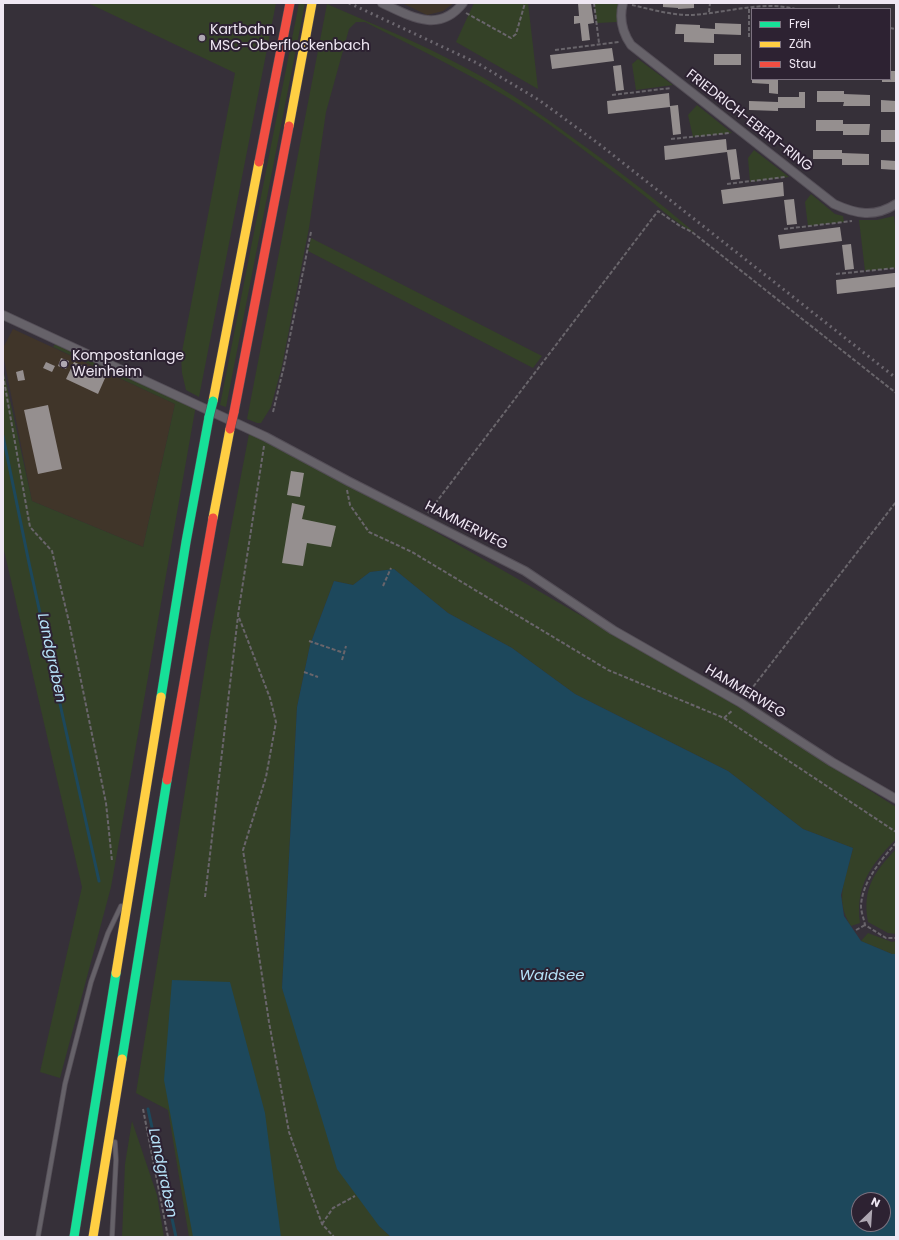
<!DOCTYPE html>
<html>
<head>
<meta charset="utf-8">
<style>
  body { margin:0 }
  #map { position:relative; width:899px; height:1240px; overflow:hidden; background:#363039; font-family:Poppins,sans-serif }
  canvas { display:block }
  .frame { position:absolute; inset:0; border:4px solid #efe7f3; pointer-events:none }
  .legend { position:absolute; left:751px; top:8px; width:140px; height:72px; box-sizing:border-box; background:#2d2232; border:1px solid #7b717f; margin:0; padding:5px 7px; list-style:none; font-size:12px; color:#efe7f3 }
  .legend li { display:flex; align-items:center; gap:8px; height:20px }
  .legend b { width:20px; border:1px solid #7b717f }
  .north { position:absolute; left:851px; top:1192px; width:40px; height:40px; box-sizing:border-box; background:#2d2232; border:1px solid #7b717f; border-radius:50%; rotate:25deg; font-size:11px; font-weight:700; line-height:16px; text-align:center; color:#efe7f3 }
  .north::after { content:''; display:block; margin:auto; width:14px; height:18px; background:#aea7b2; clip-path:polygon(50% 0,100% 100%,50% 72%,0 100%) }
</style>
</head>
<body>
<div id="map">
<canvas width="899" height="1240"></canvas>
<div class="frame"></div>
<ul class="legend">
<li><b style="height:5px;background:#16e098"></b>Frei</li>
<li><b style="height:5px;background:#ffcf43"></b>Zäh</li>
<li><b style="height:5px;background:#f24e42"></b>Stau</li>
</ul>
<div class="north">N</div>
</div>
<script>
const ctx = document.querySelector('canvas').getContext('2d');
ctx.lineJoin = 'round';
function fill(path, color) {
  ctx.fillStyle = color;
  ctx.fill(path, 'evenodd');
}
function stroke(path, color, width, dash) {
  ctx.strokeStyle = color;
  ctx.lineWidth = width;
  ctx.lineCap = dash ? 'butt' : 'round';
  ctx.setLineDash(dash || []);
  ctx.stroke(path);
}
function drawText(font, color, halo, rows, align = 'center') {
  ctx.font = font + ' Poppins,sans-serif';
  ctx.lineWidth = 4;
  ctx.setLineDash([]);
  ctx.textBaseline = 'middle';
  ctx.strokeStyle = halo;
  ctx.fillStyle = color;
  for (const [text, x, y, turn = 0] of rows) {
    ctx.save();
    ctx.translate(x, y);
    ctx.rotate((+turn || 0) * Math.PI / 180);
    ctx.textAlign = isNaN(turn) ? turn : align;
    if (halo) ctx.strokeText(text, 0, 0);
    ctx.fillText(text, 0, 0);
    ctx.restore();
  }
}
const commercial = new Path2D(`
  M402 3H454L443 11 427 15Z
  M13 329 175 404 143 547 32 501 3 354V348Z`);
const green = new Path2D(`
  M88 3H276L199 397 186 390 182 373 181 357 235 73Z
  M299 3H305L226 407 220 405Z
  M474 3H528L538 89 456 42Z
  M594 3H618L617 22 597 23Z
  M327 4C373 24 420 43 464 67 503 87 538 112 573 138 615 168 656 199 695 233 673 222 657 205 637 190 608 168 579 146 550 125 492 84 428 54 365 22H356L349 29 326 112 309 228 282 366 271 407 261 423H257L247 419Z
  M638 59 673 85 636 90 632 64Z
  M697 105 732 133 693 137 688 115Z
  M754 150 789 177 750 182 748 158Z
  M811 194 835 214 843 216 844 222 808 226 805 202Z
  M894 216 896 234V268L865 271 859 220H877Z
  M311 238 542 356 533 368 308 251Z
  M58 340 196 405 111 887 60 1078 40 1072 82 887 3 546V368L32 501 143 547 175 404 53 347Z
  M249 434 281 446 354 489 420 523 511 575 732 703 896 807V839C871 865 855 886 860 923L851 926C833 898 847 877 853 848L803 829 728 771 575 694 512 648 448 613 394 569 370 572 353 585 334 581 310 645 297 707 282 988 379 1226 391 1237H189L168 1110 136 1093 210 637Z
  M896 849V934L888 933 868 922C862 889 874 872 896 849Z
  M868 933 892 942 896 941V954H892L861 941Z
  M132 1121 157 1195 164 1237H122L125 1164Z`);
const water = new Path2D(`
  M394 569 448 613 512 648 575 694 728 771 803 829 853 848 841 895 844 916 861 941 892 954H896V1237H391L379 1226 337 1169 282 988 297 707 310 645 334 581 353 585 370 572ZM859 1200H883V1224H859Z
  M172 980 230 982 265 1113 281 1237H193L164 1080Z`);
const stream = new Path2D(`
  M3 436 29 563 99 881
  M148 1109 176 1237`);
const building = new Path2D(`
  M578 3H591L594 23 588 24 590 40 582 41 580 23 574 24V16H579Z
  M663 3H694V8L678 9V8L663 7Z
  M715 23 741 24V35L714 34V43L684 42V34H675L676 24 700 25V28L715 29Z
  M612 48 614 61 552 69 550 55Z
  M714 54H741V65H714Z
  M621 65 624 90 616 91 613 66Z
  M890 71H896V82H882V79H890Z
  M752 79H778V94L769 93V84L752 83Z
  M817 91H844V94L870 95V106H843L844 102H817Z
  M799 92H805V108H778V111L749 110V101L778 102V97H799Z
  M669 93 670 106 678 105 681 134 673 135 670 107 608 114 607 101Z
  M881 100 896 101V112H881Z
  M816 120H843V124H870L869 135H843V131H816Z
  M881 130H896V142H881Z
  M726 139 727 150 736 149 740 179 731 180 727 152 665 160 664 146Z
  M813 150H842V153L869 154V165H842V159H813Z
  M881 160 896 161V170L881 169Z
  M783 182 784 196 723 204 721 190Z
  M794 199 797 224 787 225 784 200Z
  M840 227 842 241 780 249 778 235Z
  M851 244 854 269 845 270 842 245Z
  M894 273H896V287L837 294 836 280Z
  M61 358 69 361 66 369 58 366Z
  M46 362 55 366 52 372 43 368Z
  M74 362 106 376 98 394 66 379Z
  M23 370 25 380 18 381 16 372Z
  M48 405 62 469 38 474 24 410Z
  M291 471 304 473 300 497 287 495Z
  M292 503 305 506 302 519 336 526 331 547 307 543 303 566 282 563Z`);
const path = new Path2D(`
  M594 3 599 43
  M3 4 4 3
  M632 5C650 9 670 15 689 15 723 14 762 0 795 9
  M839 9V3
  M709 12 710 3
  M466 13 511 38 516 34 525 3
  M890 28 896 29
  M749 37V8
  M555 50 619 42
  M612 95 671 88
  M671 139 729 133
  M727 184 785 177
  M784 229 852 221
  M836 274 896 268
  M3 375 30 527 52 551 69 622 106 803 112 861
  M273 412 284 366 311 232
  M264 446 238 615 270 698 276 722 266 777 243 850 269 1022 289 1132 322 1224 334 1237
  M347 490 350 505 369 532 412 552 608 670 724 718 896 832
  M428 513 658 211 680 226 692 232 896 393
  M383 586 391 568
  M309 641 344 653
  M342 660 346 646
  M304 672 318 677
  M746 696 896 502
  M724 718 733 710
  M896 843C881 860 862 882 861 906 861 912 864 919 865 925L886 938H896
  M205 897 238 616
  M856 930 865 925
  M143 1109 168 1237
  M322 1224 333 1208 355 1196`);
const lane = new Path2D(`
  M38 1237 65 1084 91 982 108 933 121 906
  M112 1237 116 1160 115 1142`);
const street = new Path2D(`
  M382 3C410 16 439 34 463 3
  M623 3C619 18 622 32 631 45L834 204C856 214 874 218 896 204
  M3 315 266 437 348 481 525 571 613 630 741 703 832 762 896 799`);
const fast = new Path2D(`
  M161 697 186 542 209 417
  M122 1059 167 780
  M74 1237 116 973`);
const slow = new Path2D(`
  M289 126 312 3
  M213 401 259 162
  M213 518 230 429
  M116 973 161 697
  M93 1237 122 1059`);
const jam = new Path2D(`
  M259 162 290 3
  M234 412 289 126
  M167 780 213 518`);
const rail = new Path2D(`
  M349 3 477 63 539 100 599 144 896 378`);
const fastBridge = new Path2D(`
  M209 417 213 401`);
const jamBridge = new Path2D(`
  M230 429 234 412`);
const markers = [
  [202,38,4,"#aea7b2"],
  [64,364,4,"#aea7b2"]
];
const poiNames = [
  ["Kartbahn",210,30],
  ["MSC-Oberflockenbach",210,46],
  ["Kompostanlage",72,356],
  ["Weinheim",72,372]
];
const streetNames = [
  ["FRIEDRICH-EBERT-RING",749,121,38],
  ["HAMMERWEG",466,526,27],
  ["HAMMERWEG",745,692,31]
];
const waterNames = [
  ["Landgraben",51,658,78],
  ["Waidsee",552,976],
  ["Landgraben",162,1173,78]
];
fill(commercial, '#403529');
fill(green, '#344127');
fill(water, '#1d485c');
stroke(stream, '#1d485c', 3);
fill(building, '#958f8f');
stroke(lane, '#544e57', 5.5);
stroke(street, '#544e57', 10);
stroke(fast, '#544e57', 10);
stroke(slow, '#544e57', 10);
stroke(jam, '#544e57', 10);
stroke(path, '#69656b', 2, [4, 2]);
stroke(lane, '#666269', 4);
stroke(street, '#666269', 8);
stroke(fast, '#16e098', 9);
stroke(slow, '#ffcf43', 9);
stroke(jam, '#f24e42', 9);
stroke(rail, '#6c676f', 3, [2, 4]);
stroke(fastBridge, '#544e57', 10, []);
stroke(jamBridge, '#544e57', 10, []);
stroke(fastBridge, '#16e098', 9);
stroke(jamBridge, '#f24e42', 9);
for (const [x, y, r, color] of markers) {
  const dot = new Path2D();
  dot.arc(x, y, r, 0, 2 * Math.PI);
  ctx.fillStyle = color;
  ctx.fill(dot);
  stroke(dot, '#2d2232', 1.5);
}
drawText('14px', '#efe7f3', '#2d2232', poiNames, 'left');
drawText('14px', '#efe7f3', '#2d2232', streetNames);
drawText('italic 15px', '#b6e2f8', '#2d2232', waterNames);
</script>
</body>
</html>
